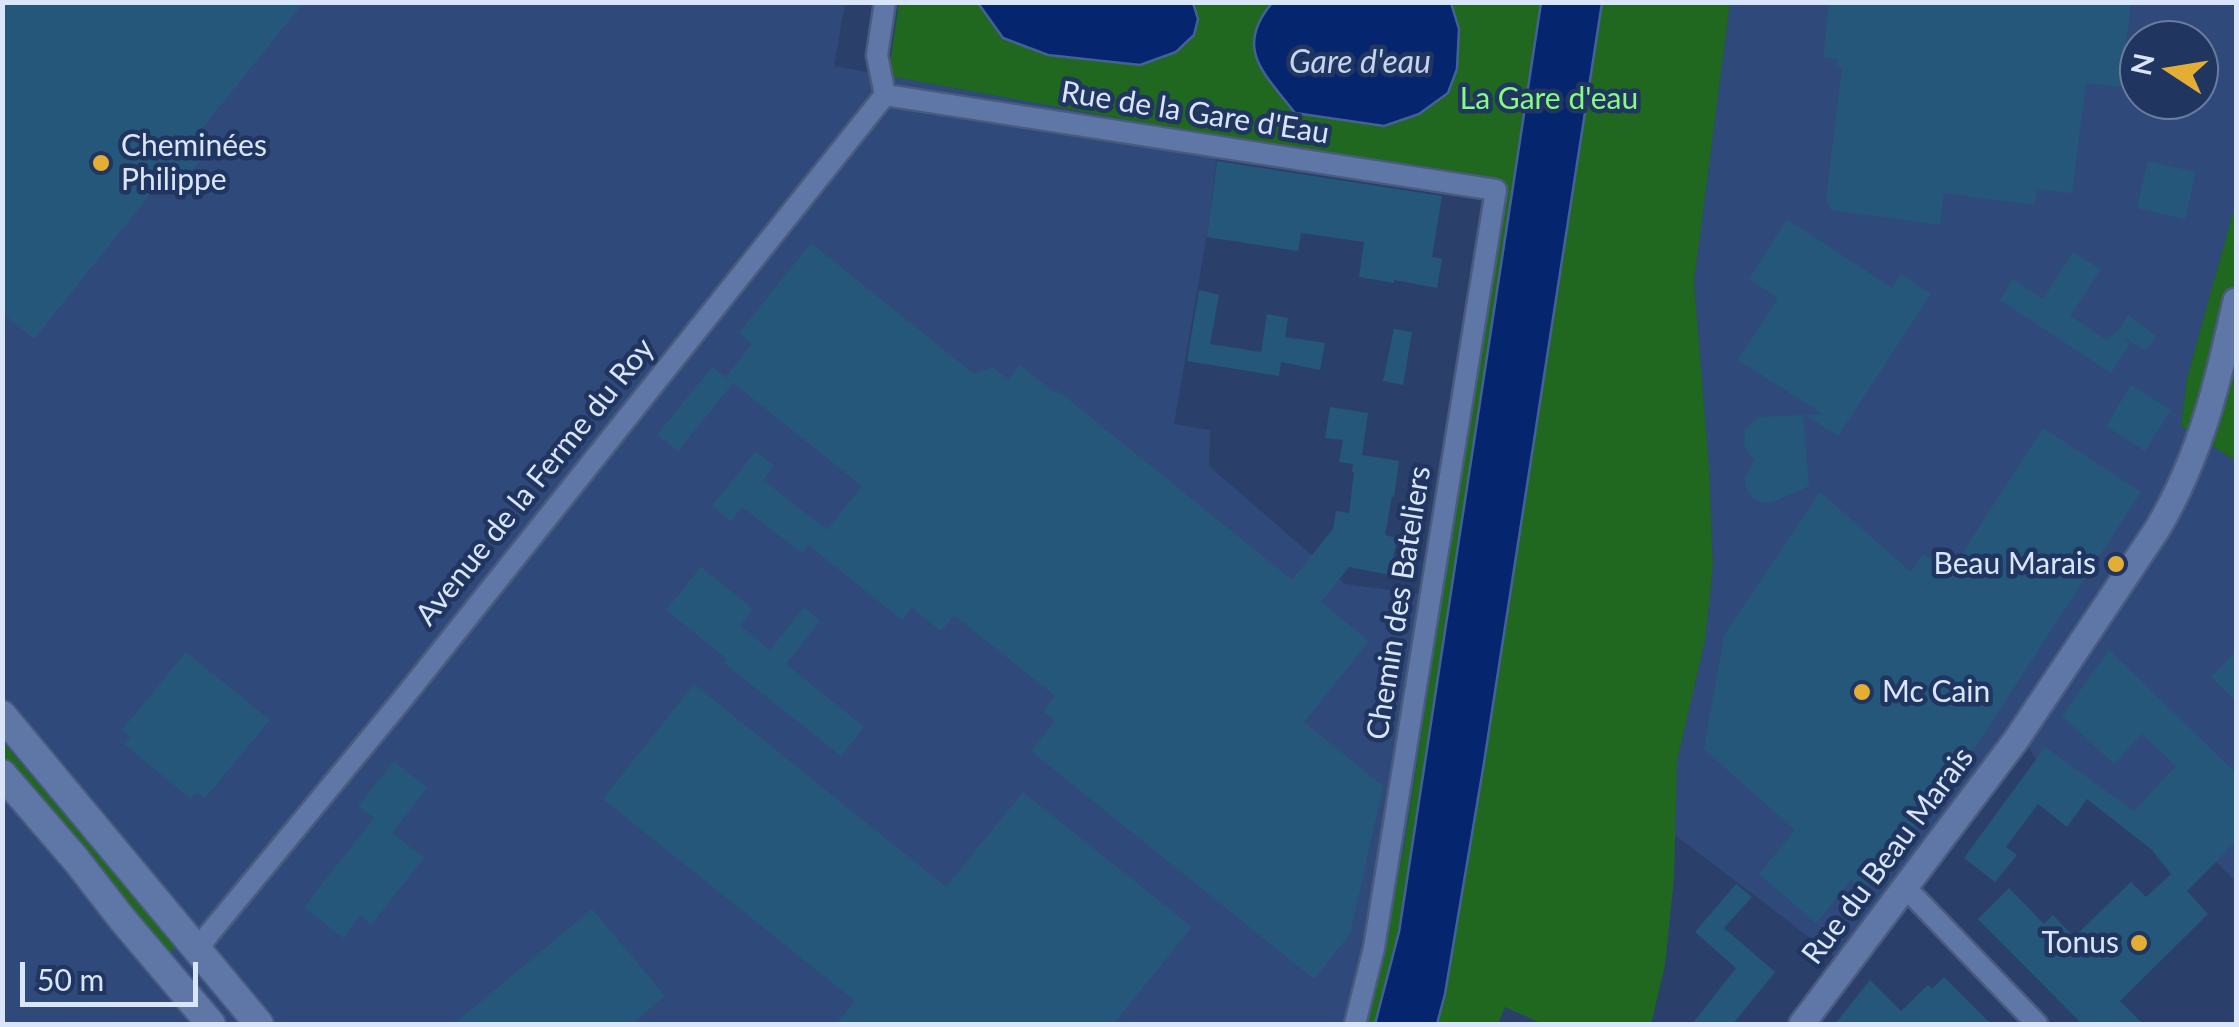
<!DOCTYPE html>
<html>
<head>
<meta charset="utf-8">
<style>
  body { margin:0 }
  #map { position:relative; width:2239px; height:1027px; overflow:hidden; background:#2a406b; font-family:Lato,sans-serif }
  canvas { display:block }
  .frame { position:absolute; inset:0; border:5px solid #d9e5fa; pointer-events:none }
  .north { position:absolute; left:2119px; top:20px; width:100px; height:100px; box-sizing:border-box; background:#203560; border:2px solid #6a7b9e; border-radius:50%; rotate:282deg; font-size:28px; font-weight:700; line-height:40px; text-align:center; color:#d9e5fa }
  .north::after { content:''; display:block; margin:auto; width:35px; height:45px; background:#e4ae35; clip-path:polygon(50% 0,100% 100%,50% 72%,0 100%) }
  .scale { position:absolute; left:20px; top:962px; width:178px; height:45px; box-sizing:border-box; border:5px solid #d9e5fa; border-top:0; padding-left:12px; font-size:30px; line-height:35px; white-space:nowrap; color:#d9e5fa; -webkit-text-stroke:8px #203560; paint-order:stroke }
</style>
</head>
<body>
<div id="map">
<canvas width="2239" height="1027"></canvas>
<div class="frame"></div>
<div class="north">N</div>
<div class="scale">50 m</div>
</div>
<script>
const ctx = document.querySelector('canvas').getContext('2d');
ctx.lineJoin = 'round';
function fill(path, color) {
  ctx.fillStyle = color;
  ctx.fill(path, 'evenodd');
}
function stroke(path, color, width, dash) {
  ctx.strokeStyle = color;
  ctx.lineWidth = width;
  ctx.lineCap = dash ? 'butt' : 'round';
  ctx.setLineDash(dash || []);
  ctx.stroke(path);
}
function drawText(font, color, halo, rows, align = 'center') {
  ctx.font = font + ' Lato,sans-serif';
  ctx.lineWidth = 9;
  ctx.setLineDash([]);
  ctx.textBaseline = 'middle';
  ctx.strokeStyle = halo;
  ctx.fillStyle = color;
  for (const [text, x, y, turn = 0] of rows) {
    ctx.save();
    ctx.translate(x, y);
    ctx.rotate((+turn || 0) * Math.PI / 180);
    ctx.textAlign = isNaN(turn) ? turn : align;
    if (halo) ctx.strokeText(text, 0, 0);
    ctx.fillText(text, 0, 0);
    ctx.restore();
  }
}
const built = new Path2D(`
  M2 3H845L834 66 1219 137 1209 222 1174 424 1210 430 1209 466 1345 584 1442 597 1404 848 1374 985 1361 1024H3Z
  M1730 3H2236V202L2187 378 2181 426 2236 461V882L2216 862 2187 891 2151 849 2036 759 2012 720 1965 787 1834 956 1675 835 1677 761 1705 641 1713 567 1709 467 1694 282ZM2139 40H2199V100H2139Z`);
const green = new Path2D(`
  M899 3H1730L1694 282 1709 467 1713 567 1705 641 1677 761 1674 878 1665 965 1651 1024H1543L1505 1007 1498 1024H1361L1374 985 1404 848 1505 186 1434 171 1204 134 888 76Z
  M2236 202V461L2181 426 2187 378Z
  M2 741 176 947 168 954 3 763Z`);
const water = new Path2D(`
  M978 3H1193L1198 19 1194 35 1176 52 1140 65 1048 55 1003 38Z
  M1272 3H1451L1459 29 1457 69 1448 93 1419 114 1384 126 1295 113C1265 74 1233 49 1272 3Z
  M1541 3H1602L1483 769 1445 994 1437 1024H1375L1399 932Z`);
const building = new Path2D(`
  M2 2H304L191 142 206 154 182 183 168 172 34 339 2 313Z
  M1829 2H2131L2121 87 2086 83 2072 193 2037 189 2035 205 1944 193 1940 225 1831 210 1826 199 1842 67H1836L1838 59 1823 57Z
  M1217 161 1442 196 1432 257 1442 259 1437 288 1394 280V283L1359 277 1364 242 1301 233 1298 251 1207 237Z
  M2148 161 2196 172 2185 219 2137 208Z
  M1787 219 1892 288 1901 274 1931 294 1838 436 1805 415 1823 414 1738 360 1778 298 1749 279Z
  M811 243 974 374 993 367 1008 380 1020 365 1055 393 1057 390 1292 580 1333 529 1336 511 1349 513 1354 472H1352L1353 464 1339 462 1343 440 1325 438 1330 407 1368 413 1362 455 1399 461 1394 497 1392 496 1385 535 1397 538 1390 575 1349 567 1321 602 1369 641 1304 722 1383 786 1350 934 1314 979 1031 751 1055 721 1043 711 1055 696 954 615 941 631 912 608 902 620 808 545 802 553 742 507 731 521 712 506 756 451 774 466 763 480 827 530 862 486 726 377 752 344 739 333Z
  M2073 252 2101 269 2070 316 2107 340 2110 335 2112 336 2116 331 2118 332 2128 315 2156 336 2146 351 2120 335 2130 344 2111 373 2000 300 2013 279 2043 299Z
  M1199 290 1219 295 1210 344 1261 352 1267 314 1288 318 1285 337 1325 343 1320 370 1281 362 1279 376 1187 361Z
  M1394 329 1412 332 1403 385 1383 381Z
  M712 367 733 383 678 451 657 435Z
  M2131 385 2171 410 2145 451 2106 426Z
  M1803 415 1809 486 1773 502 1764 503 1755 500 1749 493 1745 485V476L1754 461 1744 446 1745 429 1759 417Z
  M2043 428 2141 492 1963 766 1864 891 1851 880 1816 923 1759 874 1795 830 1704 749 1724 635 1820 492 1911 572 1923 554 1950 572Z
  M701 567 753 609 740 626 770 650 804 607 820 621 786 664 864 727 841 756 724 663 727 659 666 610Z
  M2109 650 2236 773V841L2187 891 2208 914 2120 1001 2143 1024H2082L1978 919 2009 888 2044 924 2053 915 2074 937 2131 882 2146 897 2171 874 2151 849 2087 799 2067 827 2038 804 2006 847 2017 855 1995 882 1964 858 2045 747 2134 811 2176 766 2142 734 2114 764 2062 716Z
  M2236 651V701L2211 677Z
  M186 652 270 720 205 798 197 792 191 799 124 744 130 737 122 730Z
  M694 684 946 887 1023 792 1192 927 1113 1024H836L855 1001 603 799Z
  M394 761 427 788 392 833 424 858 371 925 360 915 343 938 304 907 374 818 358 806Z
  M1736 884 1752 897 1724 928 1775 972 1733 1024H1692L1736 968 1695 932Z
  M592 909 665 996 631 1024H454Z
  M1944 977 1991 1024H1835L1870 980 1901 1011 1928 985 1932 989Z`);
const minor = new Path2D(`
  M885 2 877 55 885 95
  M885 95 1496 190 1374 948 1355 1024
  M1904 886 2037 1024
  M198 950 209 934 401 701 885 95`);
const tertiary = new Path2D(`
  M1802 1024 2016 740 2158 528C2201 455 2218 382 2236 301`);
const secondary = new Path2D(`
  M2 715 259 1024
  M2 774 77 861 122 919 211 1024`);
const markers = [
  [101,163,10,"#e4ae35"],
  [2116,564,10,"#e4ae35"],
  [1862,692,10,"#e4ae35"],
  [2139,943,10,"#e4ae35"]
];
const parkNames = [
  ["La Gare d'eau",1549,99]
];
const streetNames = [
  ["Rue de la Gare d'Eau",1195,113,9],
  ["Avenue de la Ferme du Roy",535,482,-51],
  ["Chemin des Bateliers",1399,603,-81],
  ["Rue du Beau Marais",1888,856,-53]
];
const poiNames = [
  ["Cheminées",121,146],
  ["Philippe",121,180],
  ["Beau Marais",2096,564,"right"],
  ["Mc Cain",1882,692],
  ["Tonus",2119,943,"right"]
];
const waterNames = [
  ["Gare d'eau",1360,63]
];
fill(built, '#30497b');
fill(green, '#20671f');
fill(water, '#05266f');
stroke(water, '#455f99', 2.5);
fill(building, '#25577a');
stroke(minor, '#4a5b7e', 25);
stroke(tertiary, '#4a5b7e', 30);
stroke(secondary, '#4a5b7e', 32);
stroke(minor, '#5e77a7', 20);
stroke(tertiary, '#5e77a7', 25);
stroke(secondary, '#5e77a7', 28);
for (const [x, y, r, color] of markers) {
  const dot = new Path2D();
  dot.arc(x, y, r, 0, 2 * Math.PI);
  ctx.fillStyle = color;
  ctx.fill(dot);
  stroke(dot, '#203560', 4);
}
drawText('30px', '#85fb7f', '#203560', parkNames);
drawText('30px', '#d9e5fa', '#203560', streetNames);
drawText('30px', '#d9e5fa', '#203560', poiNames, 'left');
drawText('italic 32px', '#c5d3ed', '#203560', waterNames);
</script>
</body>
</html>
